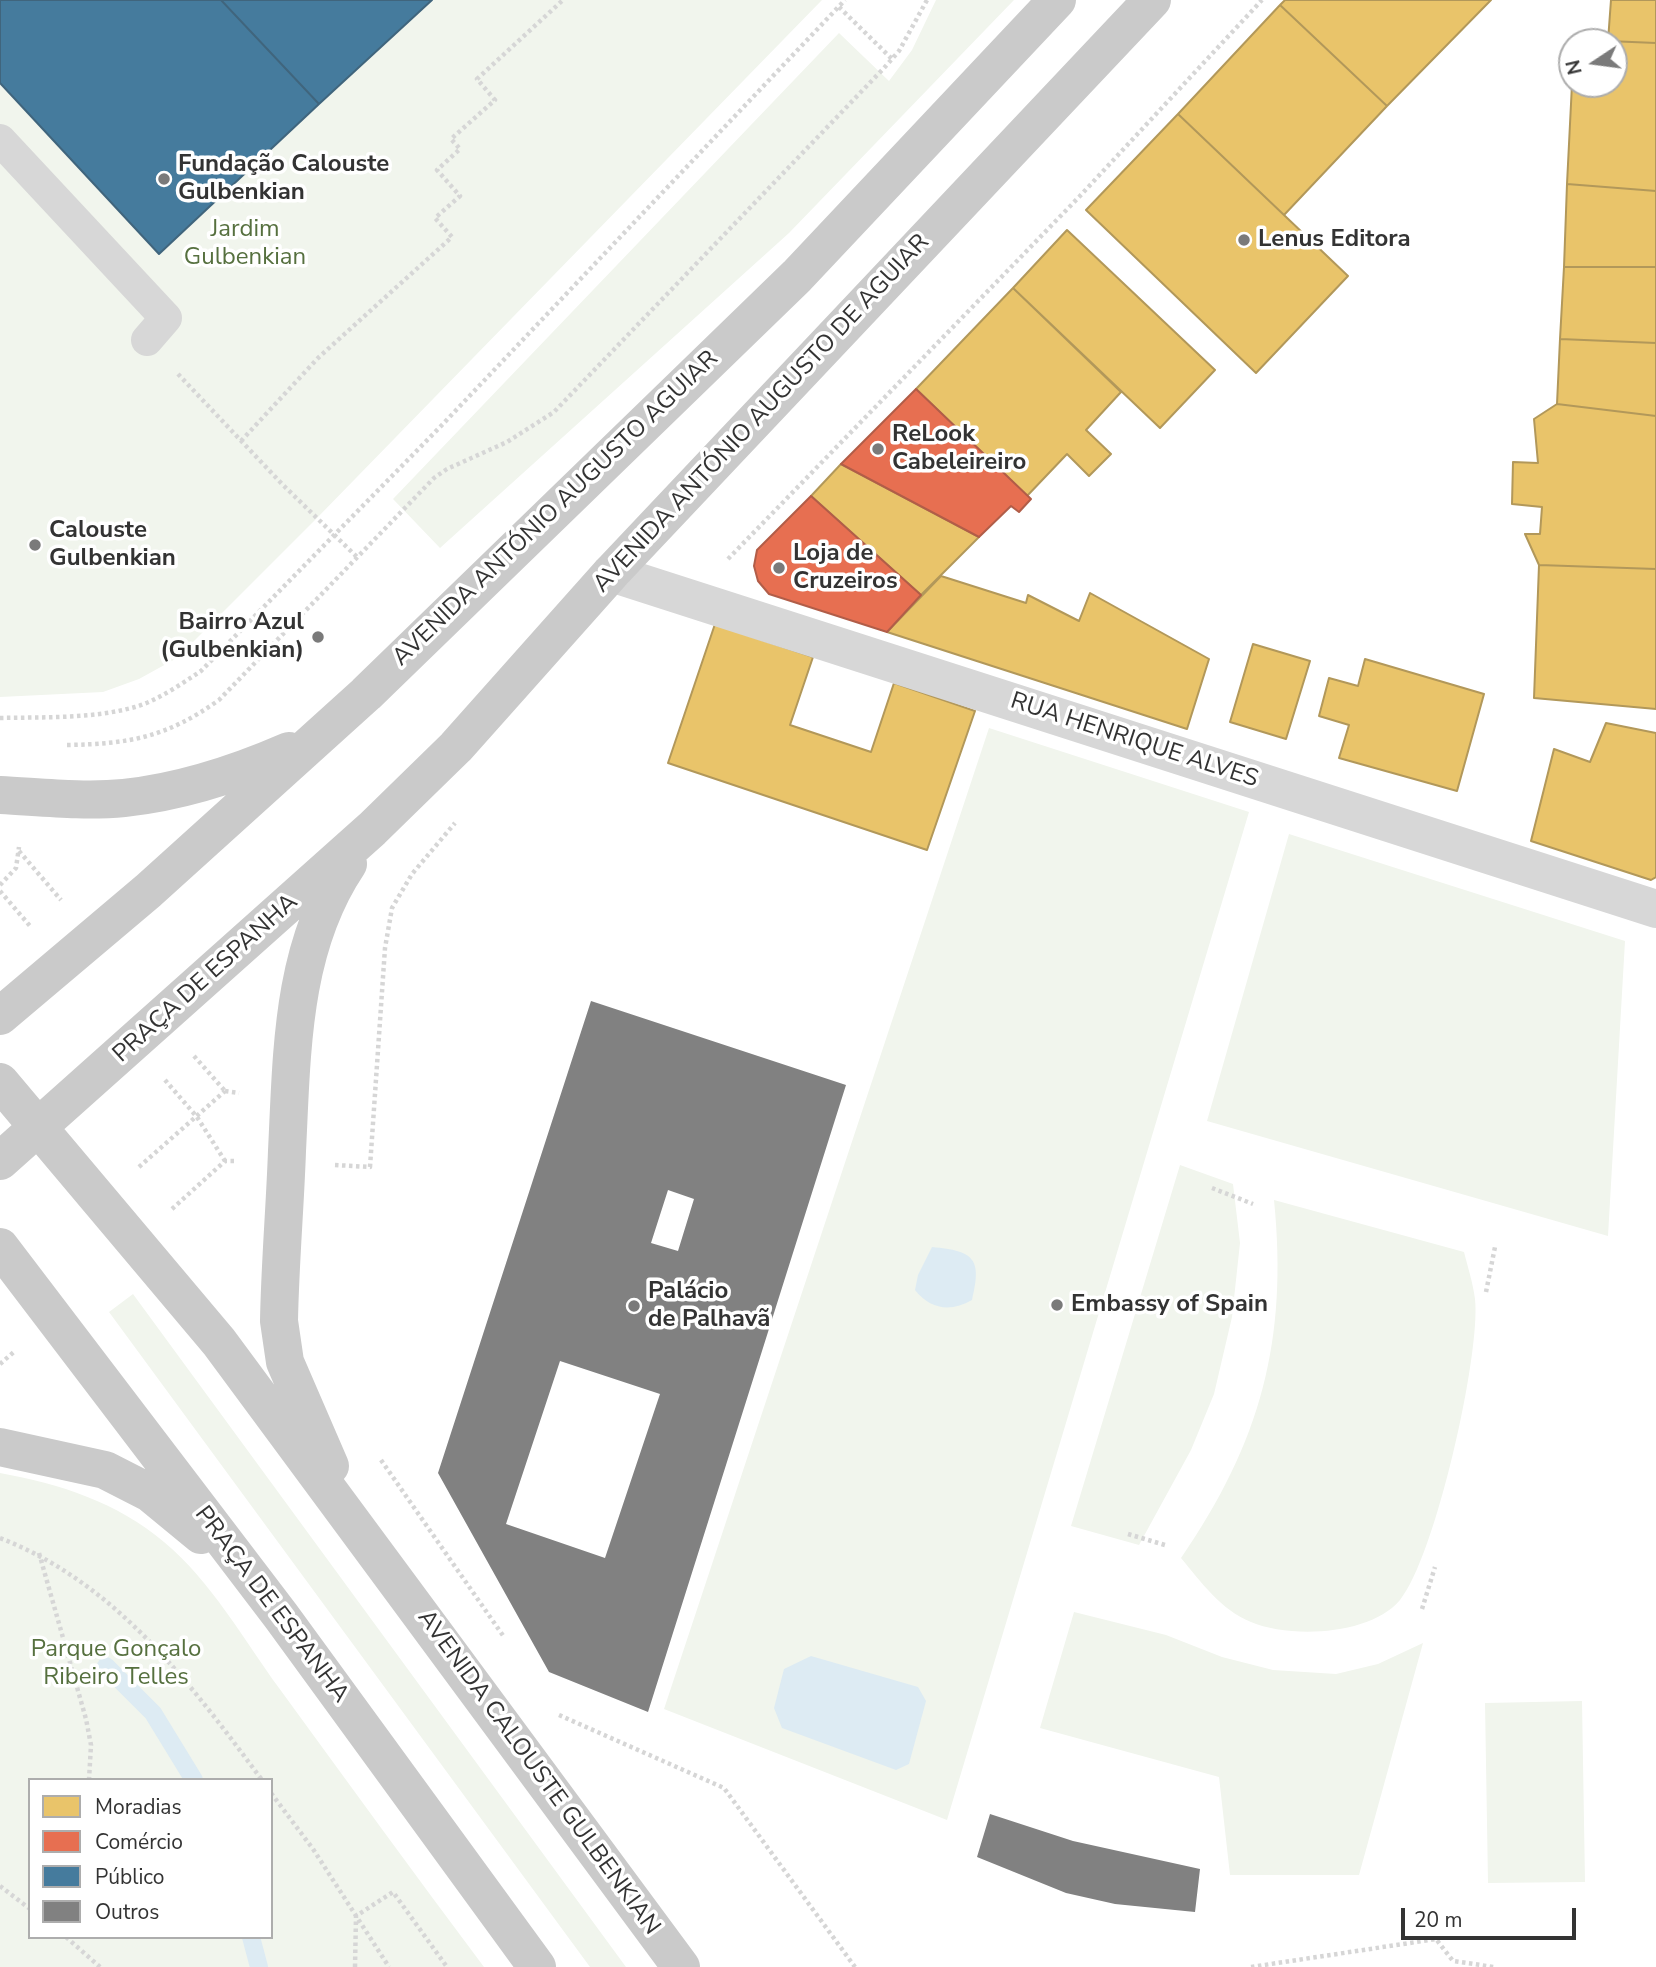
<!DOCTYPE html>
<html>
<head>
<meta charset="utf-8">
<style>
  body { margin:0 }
  #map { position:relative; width:1656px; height:1967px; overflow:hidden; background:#fff; font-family:"Nunito Sans",sans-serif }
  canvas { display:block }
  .legend { position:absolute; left:28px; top:1778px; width:245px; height:161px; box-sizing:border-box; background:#fff; border:2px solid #adadad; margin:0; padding:9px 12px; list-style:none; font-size:21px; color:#333 }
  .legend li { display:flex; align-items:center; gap:14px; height:35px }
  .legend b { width:35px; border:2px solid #adadad }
  .north { position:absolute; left:1558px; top:28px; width:70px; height:70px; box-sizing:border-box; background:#fff; border:2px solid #adadad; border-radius:50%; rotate:257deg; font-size:19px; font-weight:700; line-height:28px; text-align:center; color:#333 }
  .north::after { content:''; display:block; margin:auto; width:24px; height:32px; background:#7a7a7a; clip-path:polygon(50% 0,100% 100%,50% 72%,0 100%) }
  .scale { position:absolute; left:1401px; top:1908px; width:175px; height:32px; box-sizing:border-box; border:4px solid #333; border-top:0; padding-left:9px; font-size:21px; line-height:24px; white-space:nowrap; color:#333; -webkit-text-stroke:5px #fff; paint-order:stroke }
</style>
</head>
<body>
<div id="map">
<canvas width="1656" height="1967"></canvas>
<ul class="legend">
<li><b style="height:19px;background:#e9c46a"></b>Moradias</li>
<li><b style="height:19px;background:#e76f51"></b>Comércio</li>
<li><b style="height:19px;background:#457b9d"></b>Público</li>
<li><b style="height:19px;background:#818181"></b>Outros</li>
</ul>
<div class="north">N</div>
<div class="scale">20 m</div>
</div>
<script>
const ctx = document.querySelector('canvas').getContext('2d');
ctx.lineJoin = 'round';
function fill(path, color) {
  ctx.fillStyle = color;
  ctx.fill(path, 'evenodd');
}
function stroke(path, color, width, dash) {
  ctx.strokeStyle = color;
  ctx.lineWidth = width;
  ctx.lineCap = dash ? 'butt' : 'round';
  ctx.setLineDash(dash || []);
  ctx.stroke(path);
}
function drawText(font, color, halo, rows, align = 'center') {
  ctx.font = font + ' "Nunito Sans",sans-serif';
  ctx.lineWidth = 7;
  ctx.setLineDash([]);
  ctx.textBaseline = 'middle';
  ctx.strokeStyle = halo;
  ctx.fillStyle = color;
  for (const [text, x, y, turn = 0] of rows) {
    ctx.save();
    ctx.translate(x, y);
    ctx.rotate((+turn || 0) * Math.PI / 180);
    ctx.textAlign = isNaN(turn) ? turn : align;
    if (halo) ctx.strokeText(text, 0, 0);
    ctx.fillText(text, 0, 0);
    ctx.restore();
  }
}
const green = new Path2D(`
  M0 0H822L317 518 177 658 139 679 103 692 0 697Z
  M936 0H1014L789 233 440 548 393 499 839 33 889 81 912 50Z
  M989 728 1249 812 947 1820 664 1709Z
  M1289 834 1625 941 1608 1236 1207 1121Z
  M1180 1165 1233 1184 1240 1243 1232 1317 1214 1394 1191 1450 1139 1545 1071 1526Z
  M1274 1200 1464 1252C1468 1268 1473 1283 1475 1299 1481 1354 1435 1558 1400 1600 1371 1635 1291 1639 1251 1622 1221 1610 1201 1582 1181 1558 1261 1442 1288 1340 1274 1200Z
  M133 1294 626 1967H590L109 1312Z
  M0 1473C60 1484 117 1502 164 1542 211 1581 244 1640 279 1688 347 1781 415 1875 484 1967H0ZM30 1780H271V1937H30Z
  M1074 1612 1166 1635 1222 1657 1273 1670 1336 1674 1378 1664 1423 1643 1359 1875H1230L1219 1777 1040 1728Z
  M1582 1701 1585 1882 1488 1883 1485 1703Z`);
const water = new Path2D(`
  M932 1247C975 1251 982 1259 972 1300 951 1312 931 1310 915 1290L918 1275Z
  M811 1656 918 1687 926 1701 909 1764 896 1770 782 1728 774 1708 784 1669Z`);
const homes = new Path2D(`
  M1285 0H1491L1387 106 1280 5Z
  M1611 0H1656V43L1608 41Z
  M1280 5 1387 106 1284 215 1178 114Z
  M1608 41 1656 43V191L1567 184 1572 84H1614V42H1574Z
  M1178 114 1348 276 1256 373 1086 210Z
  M1567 184 1656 191V267H1564Z
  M1067 230 1215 370 1160 428 1013 288Z
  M1564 267H1656V343L1560 339Z
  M1013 288 1121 392 1086 430 1111 454 1089 476 1067 454 1027 496 916 389Z
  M1560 339 1656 343V416L1557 404Z
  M1557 404 1656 416V569L1539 565 1525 534H1540L1542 507 1512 504 1513 462 1538 463 1534 419Z
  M841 464 979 537 921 595 811 496Z
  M1539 565 1656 569V709L1534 698Z
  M941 576 1026 603 1028 595 1079 621 1090 593 1209 659 1187 729 887 632Z
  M715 624 813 657 790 725 871 752 894 683 975 711 927 850 668 763Z
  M1253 644 1310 661 1286 739 1230 722Z
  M1365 659 1484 694 1457 791 1339 758 1349 725 1319 716 1329 678 1358 686Z
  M1606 723 1656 733V877L1651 880 1531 841 1554 749 1590 762Z`);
const shops = new Path2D(`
  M916 389 1031 499 1019 512 1011 506 979 537 841 464Z
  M811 496 921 595 887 632 769 594 758 581 754 566 757 550Z`);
const public = new Path2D(`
  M0 0H221L319 104 159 254 0 83Z
  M221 0H432L319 104Z`);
const stream = new Path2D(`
  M106 1666 153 1713 194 1780
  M251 1937 259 1967`);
const building = new Path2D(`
  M591 1001 846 1085 648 1712 549 1672 438 1473ZM668 1190 694 1199 678 1251 651 1243ZM560 1361 660 1394 605 1558 506 1524Z
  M990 1814 1073 1841 1200 1869 1195 1912 1115 1904 1066 1893 977 1857Z`);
const path = new Path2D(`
  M839 7 892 59
  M178 374 282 484 357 557
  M241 441 318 358 452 237 435 218 460 196 437 170 460 149 451 139 495 100 477 79 563 0
  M728 559 1079 197 1262 0
  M0 718C44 717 92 719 135 707 159 700 181 684 201 671L442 425 845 0
  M67 745C130 744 167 737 219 700L434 478 447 469 507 442 554 412 884 68 899 51 927 0
  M19 851 61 900
  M0 885 16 868 19 847
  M0 891 30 926
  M194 1056 225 1091
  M165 1080 197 1117 225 1161
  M225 1091 239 1093
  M335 1165 370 1167 385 948 392 908 412 874 455 823
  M139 1167 225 1091
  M1212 1188 1253 1204
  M172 1209 225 1161H236
  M1486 1292 1495 1247
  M0 1364 15 1351
  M381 1460 504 1637
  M1128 1534 1165 1545
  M0 1538C116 1583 190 1683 262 1780
  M39 1553 86 1719 91 1745 89 1780
  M1422 1609 1435 1567
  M559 1715 724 1788 855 1967
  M271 1793 313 1849 389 1967
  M0 1886 30 1909
  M66 1937 100 1967
  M355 1967 356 1916 393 1892 447 1967
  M1251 1967 1436 1939 1453 1961 1494 1967`);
const service = new Path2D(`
  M0 140 166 318 147 340`);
const minor = new Path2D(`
  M611 573 1656 909`);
const primary = new Path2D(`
  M0 795C40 797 83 802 124 798 181 792 236 774 289 751
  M0 1016 148 891 366 694 797 276 1057 0
  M0 1082 219 1342 681 1967
  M0 1161 372 829 456 747 611 573 1152 0
  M0 1247 281 1616 537 1967
  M0 1447 105 1470 150 1493 201 1535
  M330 1466 285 1362 279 1321C280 1264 285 1208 287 1151 292 1052 291 949 348 864`);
const markers = [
  [164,179,7,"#7a7a7a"],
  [1244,240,7,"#7a7a7a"],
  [878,449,7,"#7a7a7a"],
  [35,545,7,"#7a7a7a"],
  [779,568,7,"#7a7a7a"],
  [318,637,7,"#7a7a7a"],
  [1057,1305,7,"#7a7a7a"],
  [634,1306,7,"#7a7a7a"]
];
const poiNames = [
  ["Fundação Calouste",178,165],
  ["Gulbenkian",178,193],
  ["Lenus Editora",1258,240],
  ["ReLook",892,435],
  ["Cabeleireiro",892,463],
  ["Calouste",49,531],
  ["Gulbenkian",49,559],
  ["Loja de",793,554],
  ["Cruzeiros",793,582],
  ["Bairro Azul",304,623,"right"],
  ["(Gulbenkian)",304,651,"right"],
  ["Palácio",648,1292],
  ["de Palhavã",648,1320],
  ["Embassy of Spain",1071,1305]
];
const parkNames = [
  ["Jardim",245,230],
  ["Gulbenkian",245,258],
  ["Parque Gonçalo",116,1650],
  ["Ribeiro Telles",116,1678]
];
const streetNames = [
  ["AVENIDA ANTÓNIO AUGUSTO DE AGUIAR",762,414,-47],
  ["AVENIDA ANTÓNIO AUGUSTO AGUIAR",556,509,-44],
  ["RUA HENRIQUE ALVES",1134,741,18],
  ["PRAÇA DE ESPANHA",206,979,-42],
  ["PRAÇA DE ESPANHA",271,1605,53],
  ["AVENIDA CALOUSTE GULBENKIAN",538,1773,54]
];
fill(green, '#f1f5ed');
fill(water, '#ddebf3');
fill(homes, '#e9c46a');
stroke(homes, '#b2985a', 2);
fill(shops, '#e76f51');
stroke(shops, '#b15d48', 2);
fill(public, '#457b9d');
stroke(public, '#40657d', 2);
stroke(stream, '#ddebf3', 18);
fill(building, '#818181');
stroke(path, '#d6d6d6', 4.5, [3.5, 3.5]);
stroke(service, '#d7d7d7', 32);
stroke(minor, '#d7d7d7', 38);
stroke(primary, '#cacaca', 38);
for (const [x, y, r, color] of markers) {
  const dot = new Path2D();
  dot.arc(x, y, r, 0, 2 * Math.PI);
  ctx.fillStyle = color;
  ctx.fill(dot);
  stroke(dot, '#fff', 2.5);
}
drawText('bold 24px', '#333', '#fff', poiNames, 'left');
drawText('24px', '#56703f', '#fff', parkNames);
drawText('24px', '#333', '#fff', streetNames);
</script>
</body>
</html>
